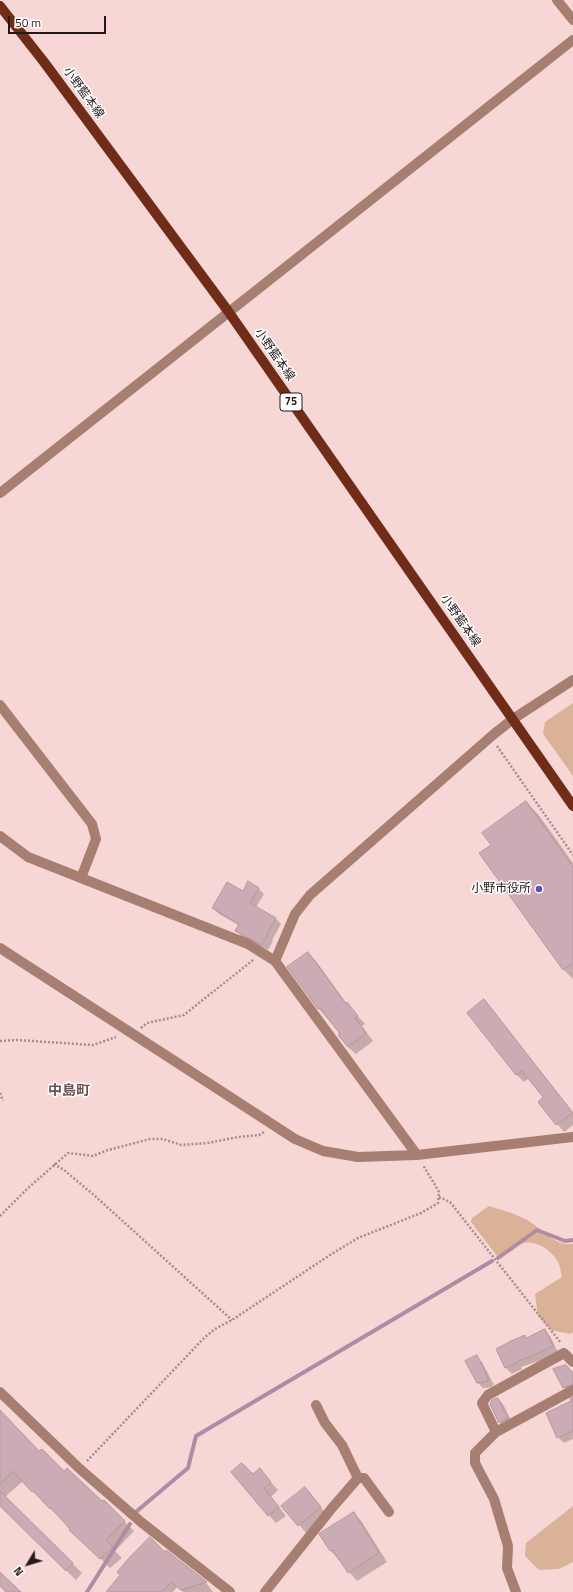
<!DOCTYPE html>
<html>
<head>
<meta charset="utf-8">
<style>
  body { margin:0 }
  #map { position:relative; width:573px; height:1592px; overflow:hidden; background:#f7d6d6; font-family:"Titillium Web",sans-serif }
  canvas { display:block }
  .north { position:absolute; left:8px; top:1544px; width:40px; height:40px; -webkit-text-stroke:3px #fff; paint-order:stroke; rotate:232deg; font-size:11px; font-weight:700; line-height:16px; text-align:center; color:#241818 }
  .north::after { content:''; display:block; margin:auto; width:14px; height:18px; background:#241818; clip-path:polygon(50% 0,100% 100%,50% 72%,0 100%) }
  .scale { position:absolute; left:8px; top:16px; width:98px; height:18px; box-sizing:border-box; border:2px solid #241818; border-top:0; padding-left:5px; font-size:12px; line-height:14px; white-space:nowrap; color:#241818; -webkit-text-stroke:3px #fff; paint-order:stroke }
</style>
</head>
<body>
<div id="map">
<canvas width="573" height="1592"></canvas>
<div class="north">N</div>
<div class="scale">50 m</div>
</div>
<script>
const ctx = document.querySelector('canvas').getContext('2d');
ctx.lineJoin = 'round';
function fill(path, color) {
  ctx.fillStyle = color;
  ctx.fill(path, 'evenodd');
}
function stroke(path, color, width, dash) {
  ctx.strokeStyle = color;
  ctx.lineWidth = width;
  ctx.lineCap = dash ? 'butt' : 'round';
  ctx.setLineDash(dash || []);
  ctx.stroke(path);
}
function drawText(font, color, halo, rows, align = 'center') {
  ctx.font = font + ' "Titillium Web","Noto Sans JP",sans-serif';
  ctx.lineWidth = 3;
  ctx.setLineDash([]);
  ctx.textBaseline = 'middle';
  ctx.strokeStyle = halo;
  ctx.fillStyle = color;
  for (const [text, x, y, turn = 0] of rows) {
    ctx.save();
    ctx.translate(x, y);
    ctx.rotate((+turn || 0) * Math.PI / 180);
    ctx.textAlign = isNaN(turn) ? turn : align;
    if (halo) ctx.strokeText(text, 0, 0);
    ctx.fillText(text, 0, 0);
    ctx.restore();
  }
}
const green = new Path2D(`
  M573 703V776L543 734 545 722Z
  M489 1206C501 1210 514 1213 525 1219 542 1227 552 1246 573 1244V1332L570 1334 551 1330 538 1316 535 1294 562 1277C561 1273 560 1266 558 1262 552 1251 537 1240 524 1243 513 1247 512 1255 497 1256L471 1222 472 1218Z
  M573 1506V1562L559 1569 539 1570 525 1556 526 1543Z`);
const shadow = new Path2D(`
  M526 802 538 814 573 863V979L563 969 492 845Z
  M258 888 264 894 256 907 275 918 281 924 272 940 273 941 268 950 242 937 237 931 240 926 219 914 213 908 243 893Z
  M308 953 316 961 347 1004 365 1024 362 1026 373 1041 356 1054 348 1047 341 1034 319 1009 289 967Z
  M484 1000 491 1008 573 1113V1125L564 1132 539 1102 544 1098 529 1078 524 1082 517 1075 468 1013Z
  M545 1330 550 1336 558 1352 545 1359 521 1367 522 1369 512 1374 506 1368 497 1349 527 1339Z
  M477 1357 482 1362 494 1385H492L493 1387 483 1388 477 1382Z
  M566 1366 573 1372V1391L570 1393 564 1387Z
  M573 1398V1439L564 1443 558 1437Z
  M498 1399 503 1404 513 1424 505 1428 500 1422Z
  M0 1414 9 1420 40 1452 102 1503 104 1501 134 1531 115 1551 122 1558 110 1568 23 1481 5 1497 82 1573 76 1580 0 1505Z
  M232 1473 267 1478 278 1490 271 1497 286 1516 276 1523Z
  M305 1488 329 1517 307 1534 283 1506Z
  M354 1513 362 1522 387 1562 357 1581 331 1551Z
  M166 1552 206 1583 213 1592H183L177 1587 173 1592H107Z`);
const stream = new Path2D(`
  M498 1258 537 1230 565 1241 573 1240
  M137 1511 188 1468 196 1436 492 1261
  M87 1592 130 1524`);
const building = new Path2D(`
  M526 801 573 867V963L563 970 479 853 491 845 482 833Z
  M248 881 259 888 250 903 276 918 267 934H268L262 945 235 931 239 924 212 908 227 882 243 891Z
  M308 952 346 1004 347 1002 358 1016 355 1018 366 1033 348 1047 338 1035 340 1034 320 1008 318 1009 287 967Z
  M484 999 573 1113 556 1125 538 1102 543 1097 522 1071 516 1075 467 1013Z
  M545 1329 553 1346 539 1353 516 1362 517 1363 505 1368 496 1349 511 1341 525 1335 526 1338Z
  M477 1355 489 1380H487L488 1381 477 1383 465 1361Z
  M566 1365 573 1373V1384L563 1388 553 1369Z
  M573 1397V1431L557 1438 546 1413 571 1401 570 1399Z
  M498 1398 508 1418 499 1423 490 1404 492 1400Z
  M0 1410 39 1451 42 1449 64 1471 67 1468 102 1501 104 1500 125 1521 106 1540 113 1547 100 1559 69 1530 70 1529 51 1508 50 1509 33 1491 32 1492 13 1471 0 1484Z
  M242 1463 253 1474 260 1468 271 1482 264 1488 279 1507 268 1516 231 1472Z
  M305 1487 321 1507 298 1526 281 1506Z
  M0 1491 73 1563 66 1571 0 1506Z
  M354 1512 379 1553 348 1573 333 1550 330 1551 319 1534Z
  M150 1537 165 1552 166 1550 207 1582 181 1590 171 1582 162 1592H106L120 1575 117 1572 129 1558Z
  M0 1572 21 1592H6L0 1586Z`);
const path = new Path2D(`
  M497 746 573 855
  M141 1028 147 1023 184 1015 253 960
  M0 1041 17 1040 93 1045 116 1037
  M0 1093 3 1101
  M54 1164 64 1170 95 1196 232 1320
  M439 1197 450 1202 561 1343
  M0 1216 27 1189 68 1153 93 1156 108 1150 150 1139H163L181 1145 208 1143 238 1137 259 1135 264 1132
  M87 1461 205 1337 215 1329 232 1320 330 1255 358 1238 421 1213 438 1203 439 1192 423 1165`);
const minor = new Path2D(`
  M557 0 573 20
  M0 493 573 40
  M0 705 92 824 96 839 81 878
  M0 836 28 857 248 944 275 961 417 1155
  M0 948 295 1139 323 1151 358 1157 417 1155 573 1137
  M275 961 295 914 310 895 494 734 513 719 573 680
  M0 1392 80 1469 141 1522 230 1592
  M316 1405 325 1423 342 1445 358 1478H364L389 1512
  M496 1432 573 1390
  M265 1592 332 1508 358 1478
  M516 1592 507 1568 508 1546 494 1499 475 1463V1453L496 1432 482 1403 488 1395 564 1353 573 1362`);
const major = new Path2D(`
  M0 6 44 62 228 311 573 806`);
const markers = [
  [539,889,4,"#604ec7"]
];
const shields = [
  [291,402,22]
];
const shieldNames = [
  ["75",291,402]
];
const streetNames = [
  ["小野藍本線",83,93,54],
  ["小野藍本線",274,355,55],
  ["小野藍本線",460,621,55]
];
const poiNames = [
  ["小野市役所",531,889]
];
const quarterNames = [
  ["中島町",69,1092]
];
fill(green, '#d9b298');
fill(shadow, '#0003');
stroke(stream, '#b28aa3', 4);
fill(building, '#cbacb5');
stroke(building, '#b4969e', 1);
stroke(path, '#a68d8d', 2.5, [2, 2]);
stroke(minor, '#a67e72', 10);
stroke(major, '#6f2c17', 10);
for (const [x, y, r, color] of markers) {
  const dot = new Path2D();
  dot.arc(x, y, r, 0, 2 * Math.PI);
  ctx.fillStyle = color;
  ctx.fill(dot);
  stroke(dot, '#fff', 1.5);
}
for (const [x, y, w] of shields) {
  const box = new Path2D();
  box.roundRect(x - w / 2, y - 9, w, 18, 3);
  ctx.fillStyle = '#fff';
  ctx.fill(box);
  stroke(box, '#241818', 1);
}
drawText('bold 11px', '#241818', null, shieldNames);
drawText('12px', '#241818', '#fff', streetNames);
drawText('12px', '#241818', '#fff', poiNames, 'right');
drawText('bold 14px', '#6b4f4f', '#fff', quarterNames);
</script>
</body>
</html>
